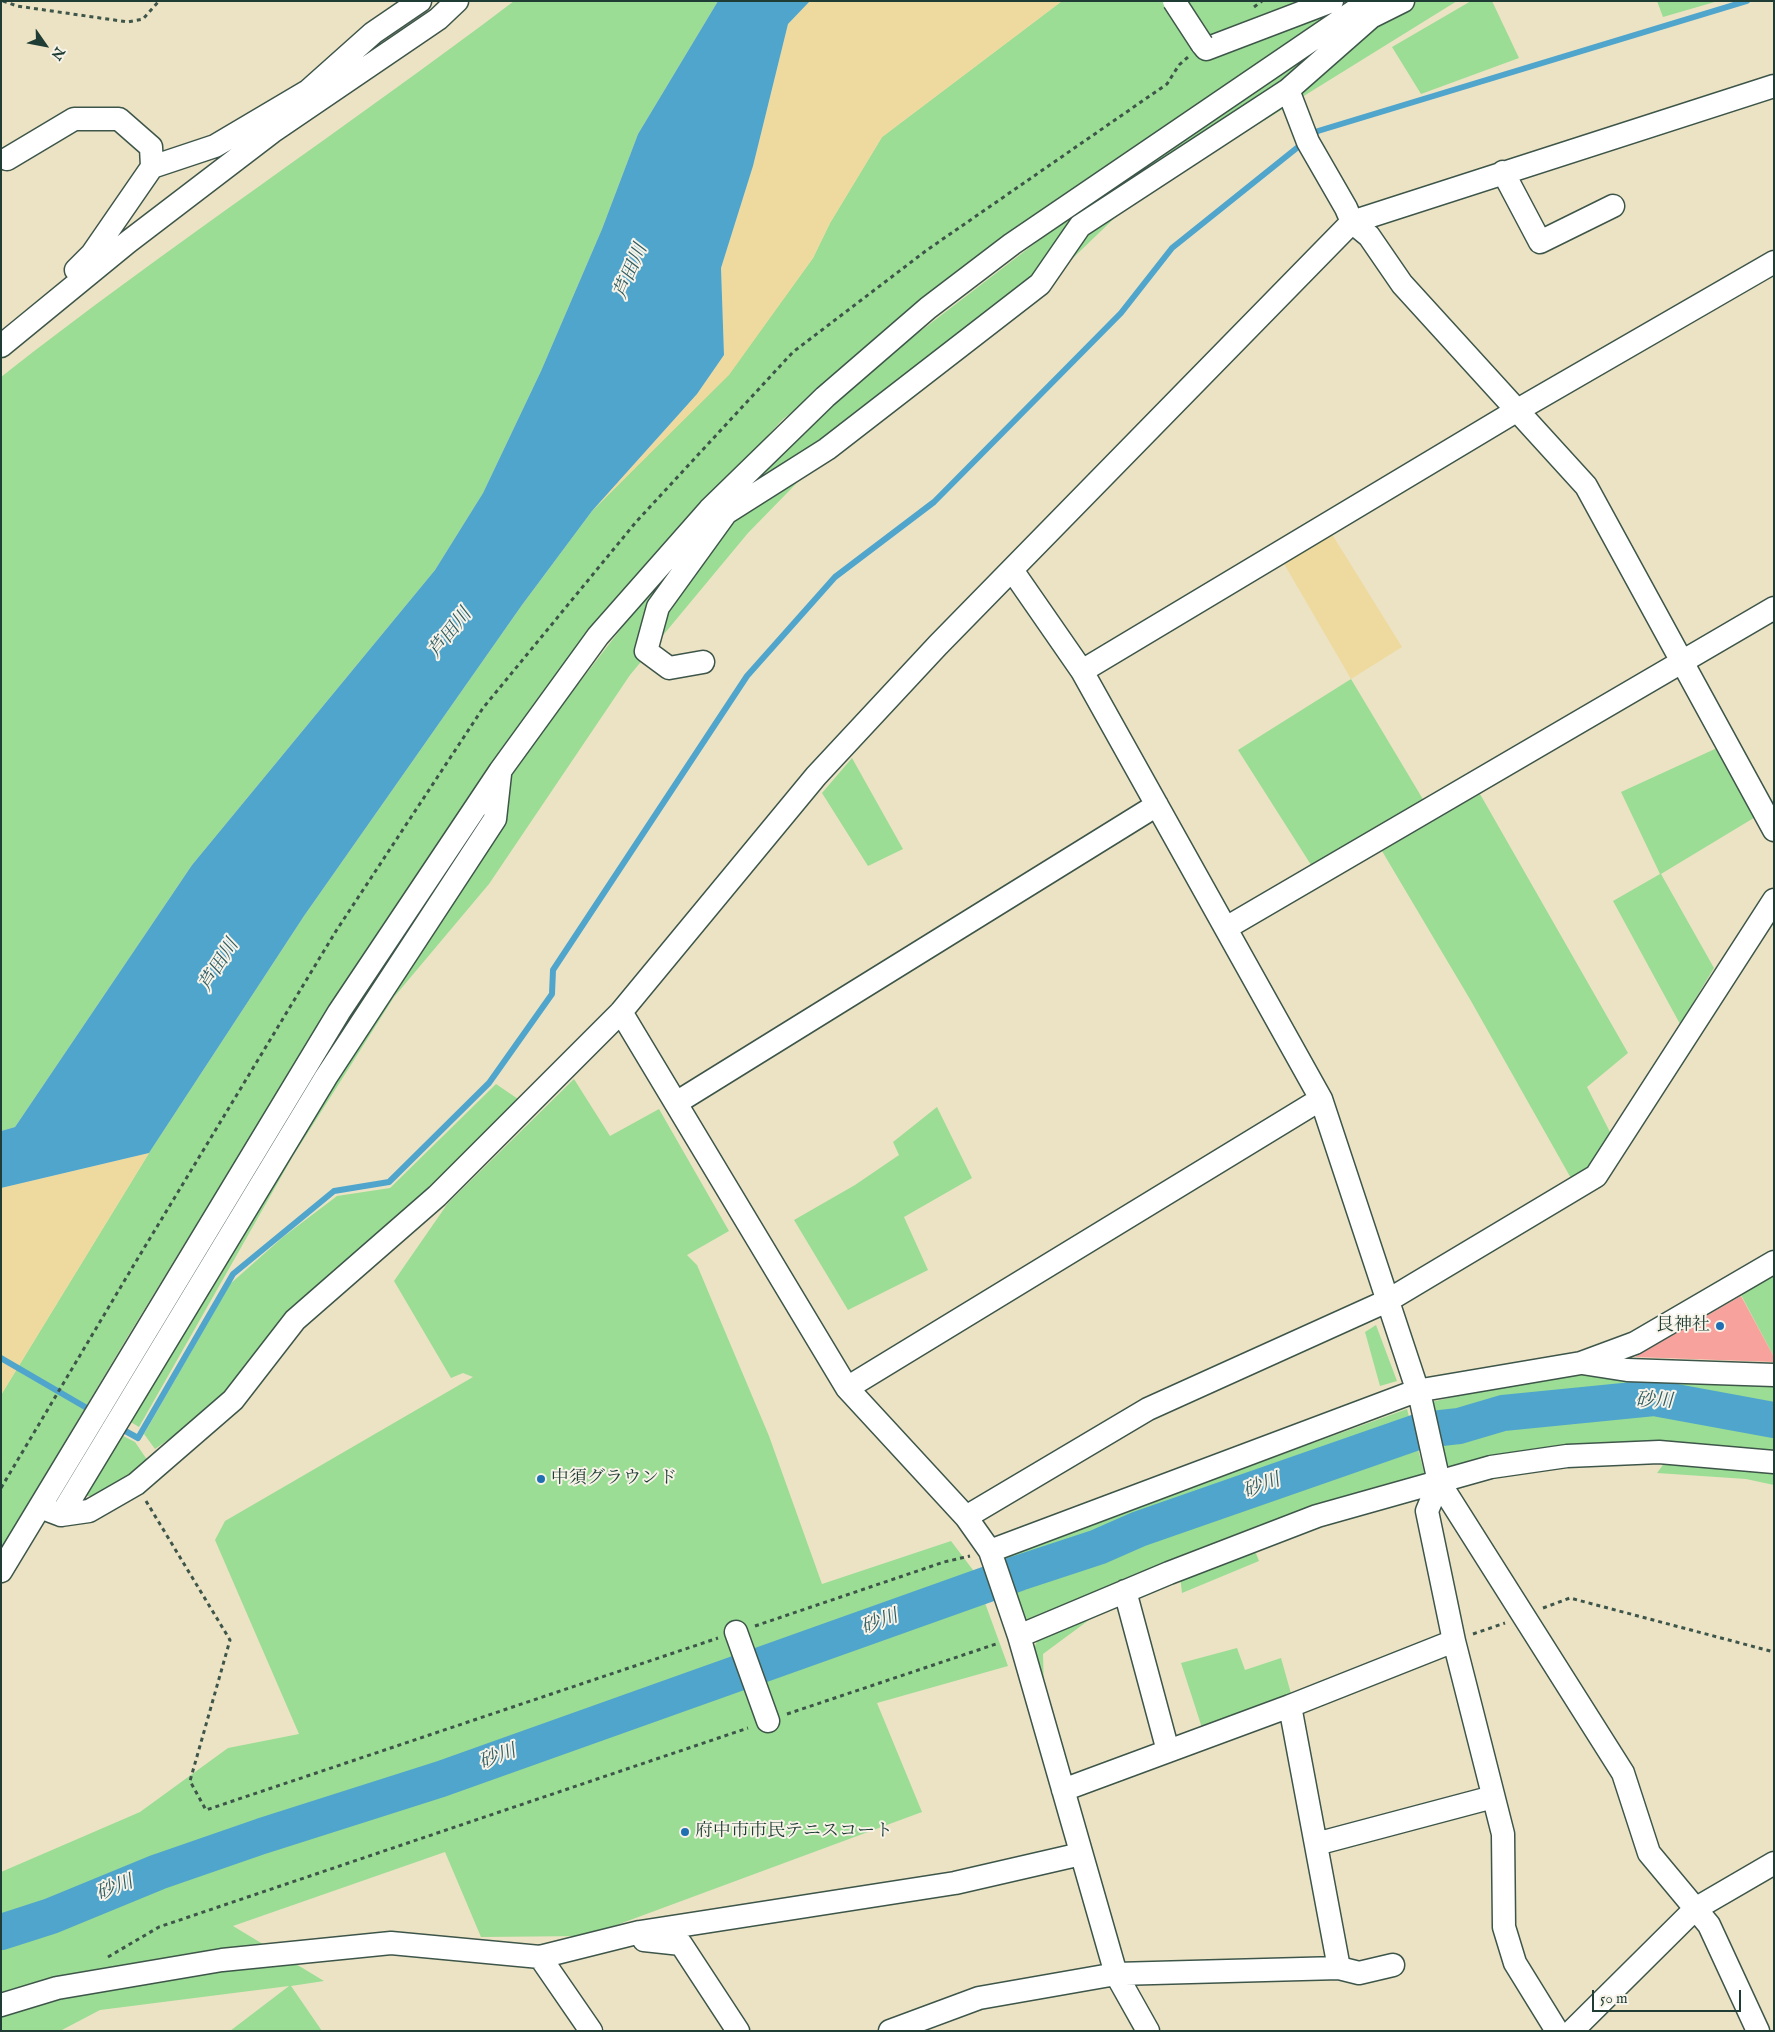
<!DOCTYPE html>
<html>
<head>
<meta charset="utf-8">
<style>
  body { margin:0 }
  #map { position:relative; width:1775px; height:2032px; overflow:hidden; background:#ece3c5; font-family:"IM FELL English",serif }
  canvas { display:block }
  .frame { position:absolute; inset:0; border:2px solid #1f3d34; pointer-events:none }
  .north { position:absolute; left:20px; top:20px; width:50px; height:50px; -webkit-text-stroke:4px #f7f3e8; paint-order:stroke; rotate:123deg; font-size:14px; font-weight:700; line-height:20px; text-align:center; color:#1f3d34 }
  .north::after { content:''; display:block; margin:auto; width:18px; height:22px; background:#1f3d34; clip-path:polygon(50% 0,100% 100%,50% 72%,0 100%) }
  .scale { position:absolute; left:1592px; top:1990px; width:149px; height:22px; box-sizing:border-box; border:2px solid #1f3d34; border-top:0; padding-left:6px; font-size:15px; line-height:18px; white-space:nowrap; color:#1f3d34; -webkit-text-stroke:4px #f7f3e8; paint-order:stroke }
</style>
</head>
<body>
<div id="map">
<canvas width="1775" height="2032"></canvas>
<div class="frame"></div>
<div class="north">N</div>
<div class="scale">50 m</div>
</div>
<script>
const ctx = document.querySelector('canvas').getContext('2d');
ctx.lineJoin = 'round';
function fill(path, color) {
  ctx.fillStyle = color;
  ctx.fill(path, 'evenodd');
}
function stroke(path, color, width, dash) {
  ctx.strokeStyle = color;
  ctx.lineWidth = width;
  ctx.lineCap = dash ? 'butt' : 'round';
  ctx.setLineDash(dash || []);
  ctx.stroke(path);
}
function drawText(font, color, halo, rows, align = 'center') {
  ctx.font = font + ' "IM FELL English","Noto Serif JP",serif';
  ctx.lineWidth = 4;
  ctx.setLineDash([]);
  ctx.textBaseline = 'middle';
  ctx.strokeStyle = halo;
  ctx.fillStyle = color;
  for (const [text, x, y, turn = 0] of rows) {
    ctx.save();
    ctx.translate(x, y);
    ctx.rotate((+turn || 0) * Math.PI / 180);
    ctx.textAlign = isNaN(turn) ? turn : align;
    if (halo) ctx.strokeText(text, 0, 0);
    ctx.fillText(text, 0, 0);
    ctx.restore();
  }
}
const green = new Path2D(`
  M514 1H718L638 134 602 229 541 371 483 493 435 570 192 865 15 1127 1 1131V377C168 246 345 129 514 1Z
  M1062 1H1354L1022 227 782 420 597 625 528 715 348 977 128 1336 1 1549V1395L149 1153 304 916 522 605 592 511 729 374 813 258 830 223 882 137Z
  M1387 1H1457L1128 205 1074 257 867 411 748 533 630 675 489 884 394 997 293 1156 139 1427 109 1409 350 1008 531 745 685 546 845 389 1081 208Z
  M1471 1H1492L1519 58 1421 94 1392 47Z
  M1657 1H1718L1663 17Z
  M1351 679 1424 801 1313 868 1238 750Z
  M1717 748 1757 816 1661 874 1714 968 1680 1024 1613 901 1660 874 1621 792Z
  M852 758 903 849 868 866 822 793Z
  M1480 794 1628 1053 1587 1087 1611 1134 1591 1169 1572 1180 1471 1001 1382 851Z
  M574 1079 610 1136 659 1109 729 1231 687 1255 697 1265 769 1436 822 1584 951 1541 973 1570 1008 1666 877 1703 922 1812 587 1936 481 1937 445 1852 233 1926 324 1981 291 1986 322 2031H230L289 1986 100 2010 60 2031H1V1872L140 1812 228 1748 299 1734 215 1540 225 1521 473 1377 463 1373 451 1378 394 1281 448 1203Z
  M496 1084 521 1101 420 1203 327 1277 225 1400 155 1449 144 1434 230 1284 283 1237 337 1196 390 1188Z
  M937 1107 972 1178 904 1217 928 1270 848 1310 794 1220 855 1185 899 1155 893 1142Z
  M1774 1275V1357L1741 1295Z
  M1376 1325 1397 1381 1380 1386 1365 1332Z
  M1620 1360 1774 1363V1454L1449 1473 1431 1402Z
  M1407 1409 1426 1479 1025 1626 1000 1556Z
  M100 1424 135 1442 150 1464 101 1496H61Z
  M1665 1462 1774 1472V1485L1746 1479 1657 1473Z
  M1255 1551 1259 1561 1182 1593 1180 1576Z
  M1093 1617 1043 1654 1044 1691 1031 1656 1037 1641 1054 1628Z
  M1237 1648 1245 1670 1281 1658 1292 1697 1203 1731 1181 1663Z`);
const sand = new Path2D(`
  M810 1H1062L882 137 830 223 813 258 729 375 592 511 697 394 724 355 721 268 753 166 788 24Z
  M1330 531 1402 647 1351 679 1283 562Z
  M149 1153 1 1395V1188Z`);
const water = new Path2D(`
  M718 1H810L788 24 753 166 721 268 724 355 697 394 592 511 522 605 304 916 149 1153 1 1188V1131L15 1127 192 865 435 570 483 493 541 371 602 229 638 134Z`);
const stream = new Path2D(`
  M1 1358 92 1411
  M118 1427 138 1438 233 1274 334 1191 389 1182 489 1083 552 994 553 970 747 676 835 577 934 502 1121 313 1172 248 1318 131 1747 1`);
const river = new Path2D(`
  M1 1932 51 1916 158 1872 262 1836 441 1779 1019 1573 1098 1547 1139 1529 1423 1430 1459 1426 1503 1413 1654 1398 1774 1420`);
const building = new Path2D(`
  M1741 1296 1774 1357V1362L1635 1357Z`);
const path = new Path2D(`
  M3 1 17 6 128 22 143 19 159 1
  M1254 7 1262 1
  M1 1488 132 1268 336 931 483 708 636 522 793 352 927 250 1167 84 1179 65 1188 57
  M146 1501 230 1640 190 1781 206 1810 718 1638
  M1543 1608 1570 1598 1774 1652
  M755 1626 944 1562 970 1556
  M1473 1634 1505 1623
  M787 1714 999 1643
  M108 1957 159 1927 748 1728`);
const minor = new Path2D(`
  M1371 17 1403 1
  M1202 44 1206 49 1332 1
  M1774 86 1352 222 1369 236 1402 284 1586 486 1774 830
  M7 159 74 119H119L151 147 152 167
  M1503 172 1540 242 1613 206
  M76 270 92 254 152 167 215 146 308 91 373 33 420 1
  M1 346 128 242 272 132 438 19 457 1
  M710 509 726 513 827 449 1040 284 1080 226 1288 90 1371 17 1372 1
  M1012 570 1082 671 1321 1099 1421 1401 1439 1482
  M703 662 669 668 646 651 658 607 726 513
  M1082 671 1516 411 1774 262
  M1226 928 1774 608
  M621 1012 847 1388 966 1517 990 1551 1019 1636 1116 1974 1148 2031
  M676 1103 1157 805
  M1582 1363 1627 1370 1774 1375
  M847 1388 1321 1099
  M40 1507 61 1515 89 1511 136 1484 233 1400 295 1320 437 1196 621 1012 816 776 938 645 1352 222 1346 208 1308 142 1288 90
  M61 1515 326 1077 495 819 500 774
  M966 1517 1148 1409 1387 1301 1596 1176 1774 900
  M990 1551 1416 1391 1581 1363 1635 1343 1774 1262
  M1 1571 339 1012 500 771 598 636 710 509 825 397 928 308 1012 244 1369 1
  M1125 1591 1168 1751
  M736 1632 768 1721
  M1019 1636 1169 1573 1317 1516 1491 1467 1567 1456 1659 1452 1774 1462
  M1290 1706 1339 1968
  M1063 1790 1290 1706 1454 1641
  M1316 1844 1493 1797
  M643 1938 644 1940 681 1944 738 2031
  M540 1957 591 2031
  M1 2005 57 1988 222 1960 391 1943 540 1957 640 1932 955 1883 1081 1854
  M890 2031 979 1998 1116 1974 1339 1968 1359 1973 1393 1965
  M1557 2031 1515 1963 1504 1927 1503 1834 1454 1641 1427 1511 1439 1482 1623 1773 1649 1853 1709 1925 1758 2031
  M1572 2031 1695 1909 1774 1863`);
const minorBridge = new Path2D(`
  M1174 1 1202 44`);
const markers = [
  [1720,1326,5,"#1f6fb2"],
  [541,1479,5,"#1f6fb2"],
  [685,1832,5,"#1f6fb2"]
];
const poiNames = [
  ["艮神社",1710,1326,"right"],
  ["中須グラウンド",551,1479],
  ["府中市市民テニスコート",695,1832]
];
const waterNames = [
  ["芦田川",632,272,-67],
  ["芦田川",451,634,-52],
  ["芦田川",220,966,-58],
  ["砂川",1654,1402,2],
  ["砂川",1262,1487,-20],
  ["砂川",880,1623,-20],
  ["砂川",498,1758,-20],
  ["砂川",115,1889,-21]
];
fill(green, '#9bdd94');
fill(sand, '#eeda9e');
fill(water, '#50a5cc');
stroke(stream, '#50a5cc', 6);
stroke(river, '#50a5cc', 36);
fill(building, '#f7a29d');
stroke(minor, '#3e564a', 25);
stroke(path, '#3e564a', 3, [4, 4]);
stroke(minor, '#fff', 22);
stroke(minorBridge, '#3e564a', 25, []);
stroke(minorBridge, '#fff', 22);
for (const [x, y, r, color] of markers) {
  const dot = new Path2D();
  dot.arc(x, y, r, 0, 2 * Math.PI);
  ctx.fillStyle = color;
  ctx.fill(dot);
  stroke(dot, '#f7f3e8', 2);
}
drawText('18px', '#1f3d34', '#f7f3e8', poiNames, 'left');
drawText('italic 19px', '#2e5c62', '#f7f3e8', waterNames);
</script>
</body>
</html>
